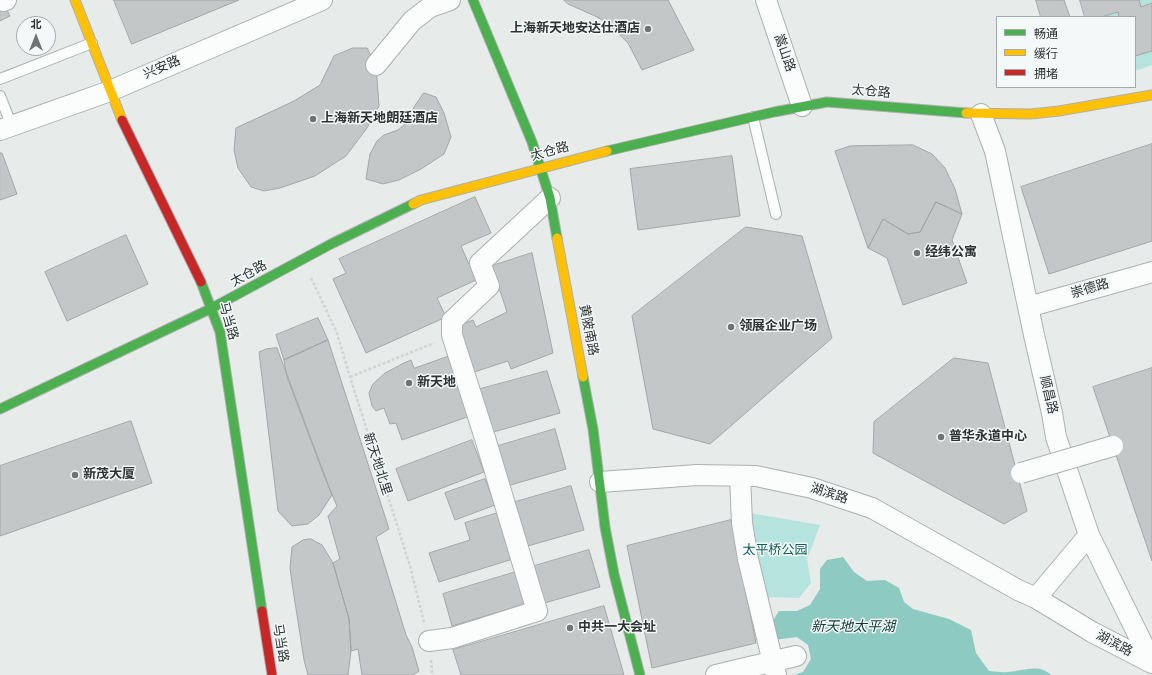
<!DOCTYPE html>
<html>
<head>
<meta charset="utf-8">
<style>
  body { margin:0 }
  #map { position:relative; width:1152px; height:675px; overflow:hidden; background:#e7ebea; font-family:"Varela Round","Noto Sans SC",sans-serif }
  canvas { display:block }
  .legend { position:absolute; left:996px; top:16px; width:140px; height:72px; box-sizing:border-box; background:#f3f9f8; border:1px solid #a5a9a9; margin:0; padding:5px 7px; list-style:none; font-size:12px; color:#303232 }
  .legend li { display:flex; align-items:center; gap:8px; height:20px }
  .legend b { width:20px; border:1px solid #a5a9a9 }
  .north { position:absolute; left:16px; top:16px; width:40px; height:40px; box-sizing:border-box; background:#f3f9f8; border:1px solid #a5a9a9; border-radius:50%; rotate:0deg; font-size:11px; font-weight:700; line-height:16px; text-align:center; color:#303232 }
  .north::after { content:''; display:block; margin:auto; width:14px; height:18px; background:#707372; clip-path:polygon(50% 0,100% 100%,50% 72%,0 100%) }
</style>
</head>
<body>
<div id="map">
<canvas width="1152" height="675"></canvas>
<ul class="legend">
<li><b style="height:5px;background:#4caf50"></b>畅通</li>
<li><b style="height:5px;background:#ffc107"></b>缓行</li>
<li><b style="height:5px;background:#c62828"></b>拥堵</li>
</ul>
<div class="north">北</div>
</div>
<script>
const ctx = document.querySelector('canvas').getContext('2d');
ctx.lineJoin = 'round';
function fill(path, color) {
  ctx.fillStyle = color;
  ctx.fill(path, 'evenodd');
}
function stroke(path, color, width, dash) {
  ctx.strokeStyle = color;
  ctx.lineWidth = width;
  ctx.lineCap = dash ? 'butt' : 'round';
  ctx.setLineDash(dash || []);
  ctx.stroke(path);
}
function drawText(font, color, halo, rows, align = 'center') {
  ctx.font = font + ' "Varela Round","Noto Sans SC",sans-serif';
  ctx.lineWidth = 3;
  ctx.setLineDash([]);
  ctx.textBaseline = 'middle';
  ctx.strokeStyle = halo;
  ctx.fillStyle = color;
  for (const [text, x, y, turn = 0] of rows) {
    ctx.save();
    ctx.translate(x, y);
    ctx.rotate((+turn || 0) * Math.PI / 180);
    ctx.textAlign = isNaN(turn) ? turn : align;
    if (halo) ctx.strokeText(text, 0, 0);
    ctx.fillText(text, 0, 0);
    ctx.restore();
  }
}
const green = new Path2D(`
  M1085 0H1152V65L1135 71V17H1088Z
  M732 510 820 525 807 559 811 583 799 598 770 597 760 622Z`);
const water = new Path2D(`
  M843 557 854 572 867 581 885 580 899 588 904 602 913 609 949 619 971 630 976 653 989 671C995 671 1002 673 1008 672 1023 671 1039 663 1051 675H794L803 672 811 659 808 645 797 637 773 640 772 622 779 611H797L810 605 820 589V569L827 560Z`);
const building = new Path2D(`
  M0 0H2L10 16 0 21Z
  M114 0H239L132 44Z
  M564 0H668L694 50 642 70 628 43 606 22 595 16 568 4Z
  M1036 0H1064L1070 17H1041Z
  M1080 0H1139L1141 7 1152 3V51L1135 56V17H1119L1118 12 1101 17H1085Z
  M353 48H367L376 65 379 106 367 128 346 156 315 176 280 188 264 191 251 187 238 168 234 150 236 128 294 101 320 85 334 56Z
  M424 93 436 97 444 113 451 137 444 154 421 169 399 180 383 184 366 179 370 154 377 141 384 135 398 130 405 124 409 118 414 107Z
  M1152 144V241L1049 274 1021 187Z
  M913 145 932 154 945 168 955 189 962 214 936 202 920 232 908 234 883 219 868 248 835 151 850 146Z
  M0 153H2L17 194 0 200Z
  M732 156 740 216 638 230 630 169Z
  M475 197 491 233 461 246 476 280 437 298 446 317 366 353 333 279 346 273 339 259Z
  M936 202 962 214 952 240 967 283 903 305 887 258 868 248 883 219 908 234 920 232Z
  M746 227 802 236 832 338 710 444 653 429 632 316Z
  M126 235 148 284 67 321 45 272Z
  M532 253 553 353 511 369 508 361 474 372 458 326 473 320 476 327 507 312 492 266Z
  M318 318 328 340 284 360 276 335Z
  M328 340 389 529 376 537 406 635 412 647 419 671 413 675H362L358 649 351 651 349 619 333 563 340 559 328 516 337 506 325 478 287 377 284 360Z
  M277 348 332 495 319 515 308 524 292 526 278 511 259 352 266 349Z
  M450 356 470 416 402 440 396 423 390 424 384 408 376 411 372 406 369 393 373 384 385 373 404 363 411 360 414 368Z
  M954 358 988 363 1027 511 1004 524 873 453 874 422Z
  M1152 368V561L1093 387Z
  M547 371 560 413 490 433 477 390Z
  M131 421 152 483 0 536V466Z
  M555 429 566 469 507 486 495 447Z
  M472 440 484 472 408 501 396 469Z
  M485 479 495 505 455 520 445 493Z
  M571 486 584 530 524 547 512 503Z
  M498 513 513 559 439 582 429 553 470 540 465 523Z
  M731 520 756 643 652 668 627 546Z
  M311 539 322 545 333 563 349 619 351 651 348 675H308L304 660 292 583 290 568 292 547 303 540Z
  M589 550 600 587 541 604 531 567Z
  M516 572 525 604 452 626 443 594Z
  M604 606 624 675H461L453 650Z`);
const path = new Path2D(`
  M311 278 337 333 350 377 410 566 424 622
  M350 377 434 343
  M431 660 432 675`);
const lane = new Path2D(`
  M0 79 92 43
  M0 96 12 126
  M753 117 776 214`);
const street = new Path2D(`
  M766 0 802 106
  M3 1 6 0
  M376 65 412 21 430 7 450 0
  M981 114 995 151 1034 335 1052 413 1056 437 1089 535 1152 663
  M0 130 110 91 322 0
  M1028 307 1152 272
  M740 476 742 523 748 559 776 675
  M600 482 697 475 756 476 812 488 872 508 1018 590 1036 598 1092 632 1152 663
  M1036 598 1089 535
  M429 641 452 638 537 611 485 438 452 335V321L489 286 480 263 550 198
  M716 675 796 656`);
const fast = new Path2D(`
  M473 0 532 142 550 198 557 238
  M607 151 774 112 827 102 966 113
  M201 282 220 332 262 611
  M583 377 593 429 605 527 614 574 640 675
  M0 409 212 308 331 244 413 204`);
const slow = new Path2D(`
  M75 0 122 120
  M966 113 1031 114 1059 111 1152 95
  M413 204 421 200 607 151
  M557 238 583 377`);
const jam = new Path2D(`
  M122 120 201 282
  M262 611 272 675`);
const streetBridge = new Path2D(`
  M1021 473 1113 446`);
const markers = [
  [648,29,4,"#707372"],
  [313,119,4,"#707372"],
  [917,253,4,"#707372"],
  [731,327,4,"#707372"],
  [409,383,4,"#707372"],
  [941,437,4,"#707372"],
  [75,475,4,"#707372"],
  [570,628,4,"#707372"]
];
const poiNames = [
  ["上海新天地安达仕酒店",640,29,"right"],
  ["上海新天地朗廷酒店",321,119],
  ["经纬公寓",925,253],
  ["领展企业广场",739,327],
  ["新天地",417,383],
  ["普华永道中心",949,437],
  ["新茂大厦",83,475],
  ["中共一大会址",578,628]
];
const streetNames = [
  ["嵩山路",784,53,71],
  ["兴安路",162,68,-23],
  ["太仓路",871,92,5],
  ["太仓路",550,152,-15],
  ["太仓路",249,274,-29],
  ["崇德路",1090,289,-16],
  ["马当路",228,321,74],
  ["黄陂南路",588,330,79],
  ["顺昌路",1048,395,77],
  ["新天地北里",377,464,72],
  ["湖滨路",829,494,18],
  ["马当路",280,643,81],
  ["湖滨路",1114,644,28]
];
const parkNames = [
  ["太平桥公园",775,551]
];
const waterNames = [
  ["新天地太平湖",853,627]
];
fill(green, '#b4e4dd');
fill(water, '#8dcac2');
fill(building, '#c4c7c7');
stroke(building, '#a4a6a6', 1);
stroke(lane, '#adb0af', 12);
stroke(street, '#adb0af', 22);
stroke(fast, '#adb0af', 11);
stroke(slow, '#adb0af', 11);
stroke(jam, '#adb0af', 11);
stroke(path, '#d2d3d3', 2.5, [3, 2]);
stroke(lane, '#fbfcfc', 10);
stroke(street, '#fbfcfc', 20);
stroke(fast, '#4caf50', 9);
stroke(slow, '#ffc107', 9);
stroke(jam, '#c62828', 9);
stroke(streetBridge, '#adb0af', 22, []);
stroke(streetBridge, '#fbfcfc', 20);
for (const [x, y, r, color] of markers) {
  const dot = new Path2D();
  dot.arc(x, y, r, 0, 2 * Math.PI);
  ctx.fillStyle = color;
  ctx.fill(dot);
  stroke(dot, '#f3f9f8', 1.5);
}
drawText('bold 13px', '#303232', '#f3f9f8', poiNames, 'left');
drawText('13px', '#303232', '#f3f9f8', streetNames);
drawText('13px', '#135b54', '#f3f9f8', parkNames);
drawText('italic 14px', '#113a35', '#f3f9f8', waterNames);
</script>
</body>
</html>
